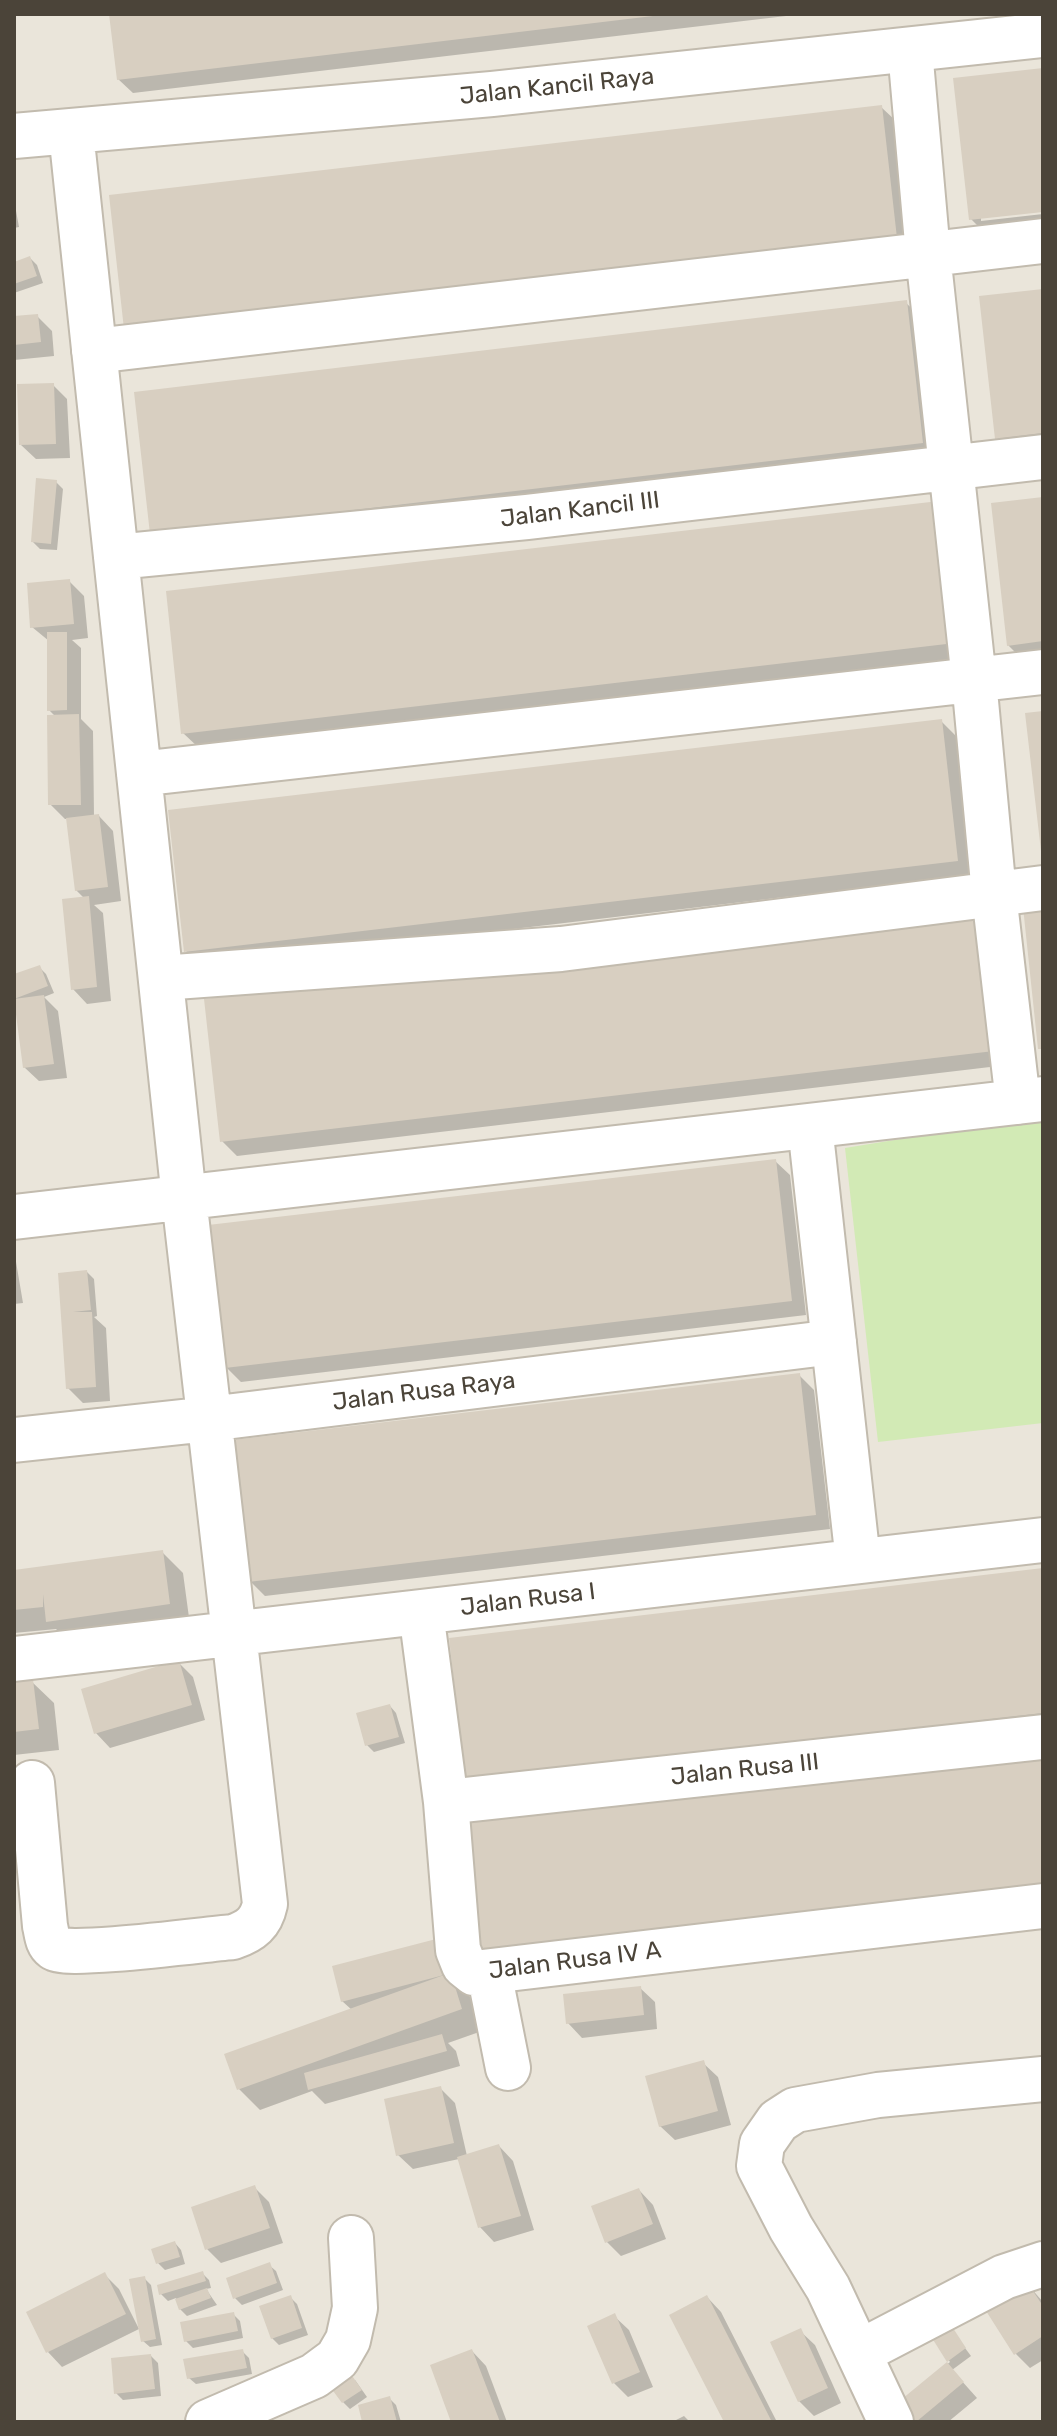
<!DOCTYPE html>
<html>
<head>
<meta charset="utf-8">
<style>
  body { margin:0 }
  #map { position:relative; width:1057px; height:2436px; overflow:hidden; background:#f6f3ec; font-family:Rubik,sans-serif }
  canvas { display:block }
  .frame { position:absolute; inset:0; border:16px solid #4b4439; pointer-events:none }
</style>
</head>
<body>
<div id="map">
<canvas width="1057" height="2436"></canvas>
<div class="frame"></div>
</div>
<script>
const ctx = document.querySelector('canvas').getContext('2d');
ctx.lineJoin = 'round';
function fill(path, color) {
  ctx.fillStyle = color;
  ctx.fill(path, 'evenodd');
}
function stroke(path, color, width, dash) {
  ctx.strokeStyle = color;
  ctx.lineWidth = width;
  ctx.lineCap = dash ? 'butt' : 'round';
  ctx.setLineDash(dash || []);
  ctx.stroke(path);
}
function drawText(font, color, halo, rows, align = 'center') {
  ctx.font = font + ' Rubik,sans-serif';
  ctx.lineWidth = 7;
  ctx.setLineDash([]);
  ctx.textBaseline = 'middle';
  ctx.strokeStyle = halo;
  ctx.fillStyle = color;
  for (const [text, x, y, turn = 0] of rows) {
    ctx.save();
    ctx.translate(x, y);
    ctx.rotate((+turn || 0) * Math.PI / 180);
    ctx.textAlign = isNaN(turn) ? turn : align;
    if (halo) ctx.strokeText(text, 0, 0);
    ctx.fillText(text, 0, 0);
    ctx.restore();
  }
}
const residential = new Path2D(`
  M14 14H1043V2422H14Z`);
const green = new Path2D(`
  M1043 1116V1423L878 1442 845 1148Z`);
const shadow = new Path2D(`
  M111 14H803L133 93 118 79Z
  M1043 70V210L981 217V221L1043 214V227L986 234 971 219Z
  M881 107 896 121 912 261 141 352Z
  M14 200 19 227 14 228Z
  M30 258 37 265 43 283 14 293V264Z
  M1043 291V449L1012 452 997 438Z
  M906 303 921 317 937 457 166 548Z
  M37 316 52 331 54 356 14 360V318Z
  M53 385 67 399 70 458 36 459 21 445Z
  M56 482 63 489 57 550 40 549 33 542Z
  M1043 499V658L1023 660 1008 645Z
  M938 503 969 657 198 747 183 733Z
  M69 581 84 596 88 638 72 640 81 648V719L93 731 94 817 99 816 113 831 121 901 94 905 103 913 111 1001 87 1004 73 989 85 899 76 890 68 819H65L50 804 56 717 49 710V641L32 627Z
  M941 721 956 736 971 875 200 966 186 951Z
  M992 925 1007 1065 237 1156 222 1141Z
  M39 967 46 974 54 993 44 997 58 1011 67 1078 39 1081 24 1067 14 994V976Z
  M775 1161 790 1175 806 1315 241 1382 226 1367Z
  M14 1250 23 1303 14 1304Z
  M87 1272 94 1279 97 1316 94 1317 106 1328 110 1401 83 1403 68 1388 65 1312Z
  M799 1375 814 1390 830 1529 265 1596 250 1581Z
  M162 1552 183 1573 190 1625 70 1643 56 1629 14 1633V1572Z
  M1043 1570V1728L481 1794Z
  M178 1662 193 1677 205 1720 110 1748 96 1733Z
  M32 1682 54 1703 59 1750 14 1755V1684Z
  M390 1706 396 1713 405 1743 374 1752 367 1745Z
  M439 1940 463 1990 470 1997 482 2031 448 2043 456 2051 460 2066 325 2104 312 2091 260 2110 239 2089 352 2010 342 2001Z
  M640 1988 655 2002 657 2029 582 2038 568 2023Z
  M703 2063 718 2077 731 2125 675 2140 660 2126Z
  M440 2088 455 2103 467 2156 499 2146 513 2161 534 2230 494 2242 480 2227 459 2159 413 2169 398 2155Z
  M254 2187 269 2202 283 2243 221 2263 207 2249Z
  M639 2190 653 2205 666 2239 621 2256 606 2241Z
  M175 2243 181 2250 185 2264 165 2270 158 2263Z
  M269 2265 276 2271 283 2290 242 2305 235 2298Z
  M202 2273 209 2280 211 2288 206 2289 217 2305 187 2316 180 2309 176 2298 168 2301 161 2294Z
  M105 2275 119 2289 139 2329 62 2367 48 2352Z
  M144 2278 151 2285 162 2345 150 2347 143 2341Z
  M1023 2279 1043 2302V2360L1030 2368 1016 2354Z
  M290 2297 297 2304 308 2335 279 2345 272 2338Z
  M707 2297 721 2312 777 2422H726Z
  M233 2314 240 2321 243 2338 193 2348 186 2341Z
  M614 2316 629 2330 653 2387 628 2397 614 2383Z
  M950 2328 971 2356 952 2370 977 2398 948 2422H905L894 2408 950 2362 934 2339Z
  M800 2331 815 2345 841 2403 814 2416 799 2401Z
  M242 2351 249 2358 252 2374 196 2384 189 2378Z
  M472 2351 486 2366 507 2422H453Z
  M151 2356 158 2363 161 2396 123 2400 116 2393Z
  M355 2380 367 2397 350 2409 343 2402Z
  M389 2398 396 2405 401 2422H364Z
  M684 2416 690 2422H672Z`);
const building = new Path2D(`
  M109 14H652L653 16 117 80Z
  M1043 68V212L969 220 953 78Z
  M882 105 898 247 125 338 109 195Z
  M30 256 37 276 14 284V262Z
  M1043 289V433L995 439 979 296Z
  M907 300 923 443 150 534 134 392Z
  M38 314 41 342 14 345V316Z
  M54 383 56 444 19 445 17 384Z
  M36 478 57 480 51 544 31 542Z
  M1043 497V641L1007 646 991 503Z
  M939 501 955 643 181 734 166 591Z
  M70 579 74 624 30 628 27 583Z
  M47 632H67V710L47 711Z
  M1043 711V851H1041L1025 713Z
  M79 714 81 805H48L47 715Z
  M942 719 958 861 184 952 168 810Z
  M99 814 108 887 75 891 66 818Z
  M89 896 97 987 71 990 62 899Z
  M1043 905V1049H1038L1023 907Z
  M978 909 994 1051 220 1142 204 999Z
  M40 965 48 986 14 999V974Z
  M44 995 54 1064 23 1068 14 999Z
  M776 1159 792 1301 225 1368 208 1225Z
  M87 1270 91 1310 73 1312H92L96 1387 66 1389 58 1273Z
  M800 1373 816 1515 248 1582 233 1440Z
  M163 1550 170 1604 46 1622 43 1594V1607L14 1610V1570Z
  M1043 1568V1713L465 1780 449 1638Z
  M179 1660 192 1705 94 1734 81 1689Z
  M33 1679 39 1729 14 1732V1682Z
  M390 1704 399 1737 365 1746 356 1713Z
  M1043 1750V1894L467 1962 451 1819Z
  M440 1938 462 2009 237 2090 224 2054 444 1975 341 2002 332 1966Z
  M641 1986 644 2015 566 2024 563 1994Z
  M442 2034 447 2051 308 2090 304 2073Z
  M704 2060 718 2111 659 2127 645 2076Z
  M441 2086 454 2143 396 2156 384 2099Z
  M499 2144 521 2216 478 2228 457 2157Z
  M255 2185 270 2228 205 2250 191 2207Z
  M639 2188 653 2224 605 2243 591 2206Z
  M175 2241 180 2257 156 2264 151 2249Z
  M270 2262 277 2283 233 2299 226 2278Z
  M203 2271 206 2281 159 2295 157 2285Z
  M105 2272 126 2314 46 2353 26 2312Z
  M145 2276 156 2339 141 2342 129 2279Z
  M1023 2276 1043 2306V2336L1014 2355 981 2303Z
  M207 2288 211 2298 179 2310 175 2299Z
  M291 2295 302 2328 271 2339 259 2306Z
  M707 2295 772 2422H724L669 2315Z
  M234 2312 238 2331 184 2342 180 2322Z
  M615 2313 640 2372 612 2384 587 2326Z
  M951 2325 966 2348 947 2362 932 2338Z
  M801 2328 828 2388 798 2402 770 2342Z
  M243 2349 247 2368 187 2379 183 2359Z
  M472 2349 500 2422H451L430 2365Z
  M151 2354 155 2389 114 2394 111 2358Z
  M947 2362 964 2382 916 2422H902L891 2408Z
  M348 2370 362 2390 342 2403 328 2384Z
  M390 2396 397 2422H362L358 2405Z`);
const minor = new Path2D(`
  M910 50 928 254 974 680 994 894 1018 1102
  M14 136 492 94 1043 35
  M94 351 1043 241
  M116 557 527 517 1043 457
  M139 774 1043 672
  M161 978 561 949 1043 888
  M810 1126 858 1561
  M14 1217 1043 1099
  M14 1440 209 1419 834 1342
  M421 1612 446 1802 458 1950 464 1965 474 1973 1043 1906
  M14 1659 1043 1540
  M32 1783 45 1926C47 1934 47 1943 54 1948 67 1958 208 1939 233 1937 251 1931 261 1923 265 1904L184 1198 71 132
  M446 1802 1043 1737
  M489 1972 508 2068
  M860 2352 1004 2277 1043 2264
  M208 2422 314 2376 337 2359 348 2340 355 2308 351 2238
  M891 2422 828 2288 791 2228 759 2166 762 2144 778 2121 795 2110 878 2095 1043 2079`);
const streetNames = [
  ["Jalan Kancil Raya",557,87,-6],
  ["Jalan Kancil III",580,510,-7],
  ["Jalan Rusa Raya",424,1392,-7],
  ["Jalan Rusa I",528,1600,-7],
  ["Jalan Rusa III",745,1770,-6],
  ["Jalan Rusa IV A",575,1961,-7]
];
fill(residential, '#eae5da');
fill(green, '#d2eab5');
fill(shadow, '#0003');
fill(building, '#d8cfc1');
stroke(minor, '#c2bbae', 48);
stroke(minor, '#fff', 44);
drawText('24px', '#4b4439', '#fff', streetNames);
</script>
</body>
</html>
